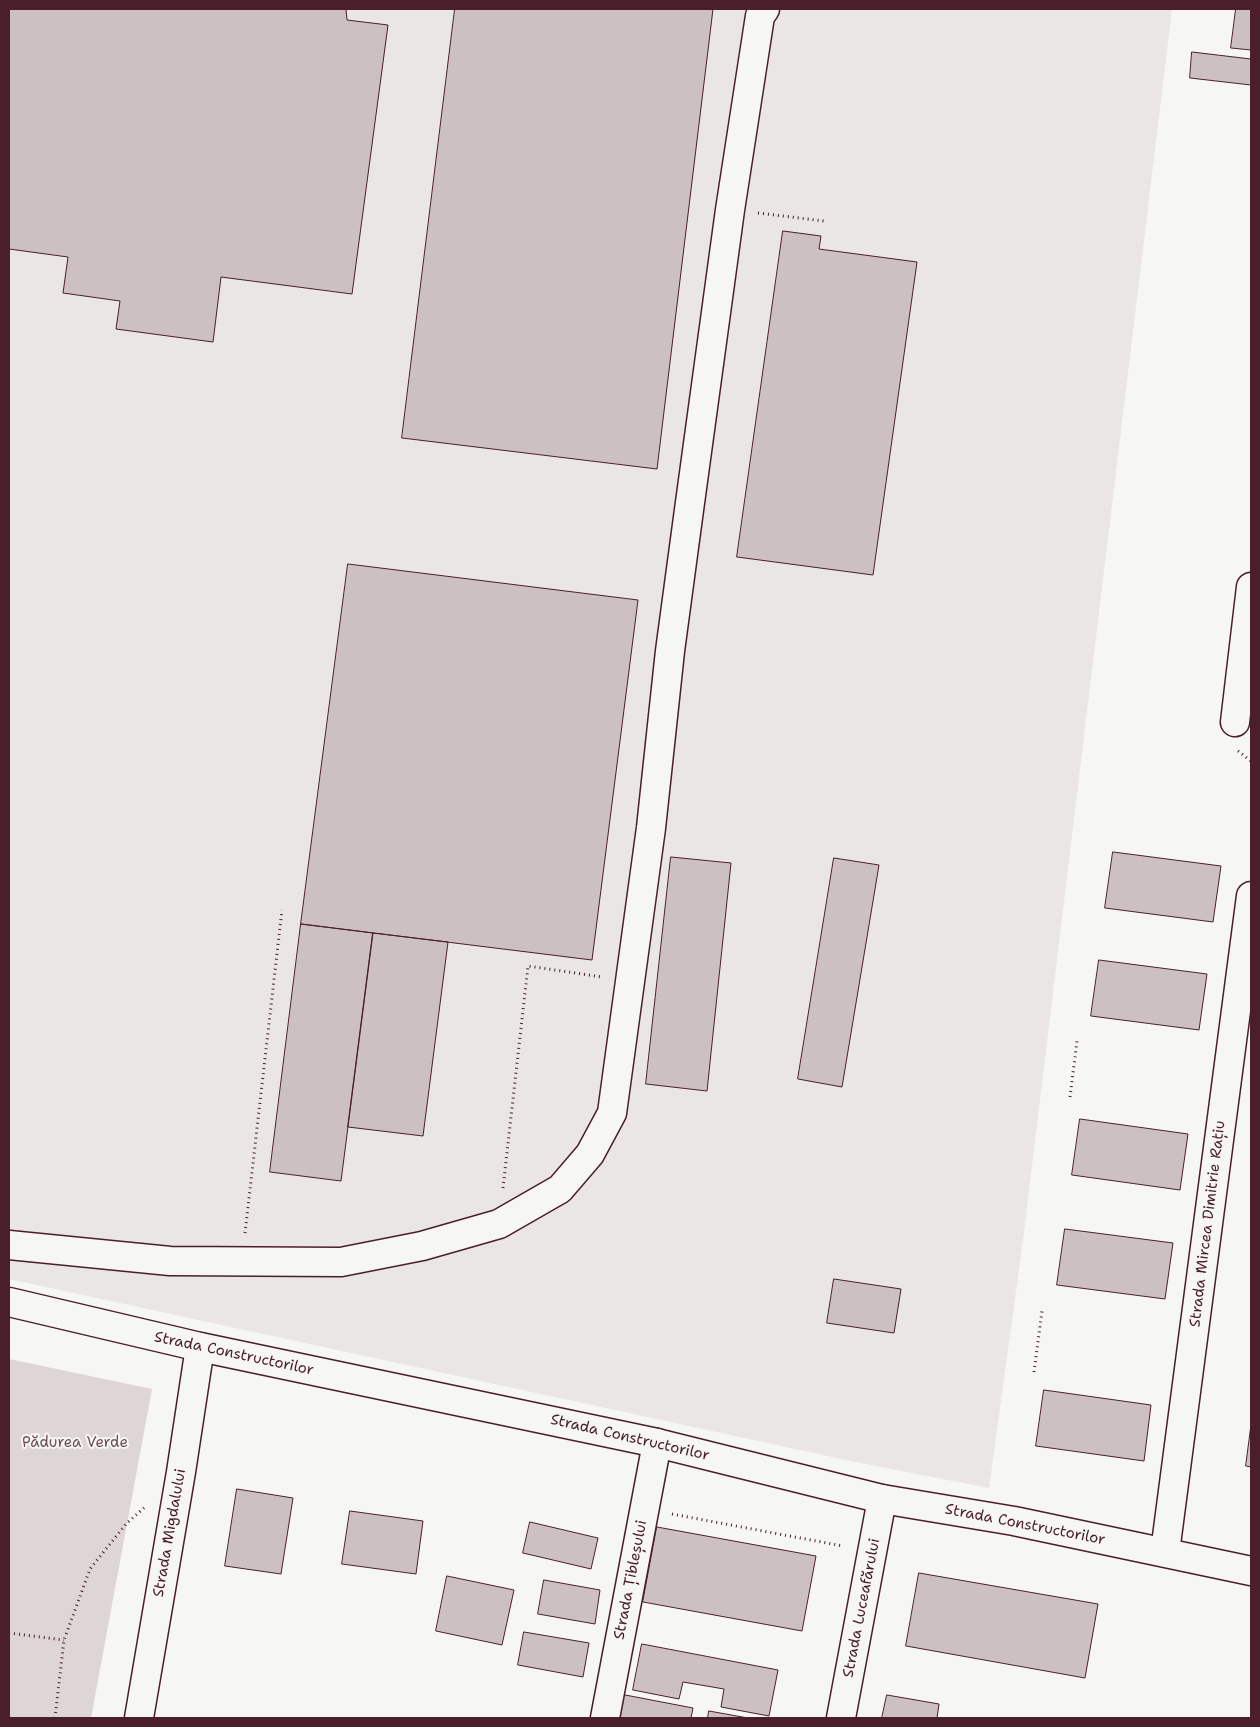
<!DOCTYPE html>
<html>
<head>
<meta charset="utf-8">
<style>
  body { margin:0 }
  #map { position:relative; width:1260px; height:1727px; overflow:hidden; background:#f6f6f2; font-family:"Shantell Sans",sans-serif }
  canvas { display:block }
  .frame { position:absolute; inset:0; border:10px solid #4a1f2b; pointer-events:none }
</style>
</head>
<body>
<div id="map">
<canvas width="1260" height="1727"></canvas>
<div class="frame"></div>
</div>
<script>
const ctx = document.querySelector('canvas').getContext('2d');
ctx.lineJoin = 'round';
function fill(path, color) {
  ctx.fillStyle = color;
  ctx.fill(path, 'evenodd');
}
function stroke(path, color, width, dash) {
  ctx.strokeStyle = color;
  ctx.lineWidth = width;
  ctx.lineCap = dash ? 'butt' : 'round';
  ctx.setLineDash(dash || []);
  ctx.stroke(path);
}
function drawText(font, color, halo, rows, align = 'center') {
  ctx.font = font + ' "Shantell Sans",sans-serif';
  ctx.lineWidth = 4;
  ctx.setLineDash([]);
  ctx.textBaseline = 'middle';
  ctx.strokeStyle = halo;
  ctx.fillStyle = color;
  for (const [text, x, y, turn = 0] of rows) {
    ctx.save();
    ctx.translate(x, y);
    ctx.rotate((+turn || 0) * Math.PI / 180);
    ctx.textAlign = isNaN(turn) ? turn : align;
    if (halo) ctx.strokeText(text, 0, 0);
    ctx.fillText(text, 0, 0);
    ctx.restore();
  }
}
const built = new Path2D(`
  M9 9H1172L1023 1240 989 1488 851 1461 9 1279Z`);
const green = new Path2D(`
  M9 1359 152 1389 91 1718H9Z`);
const building = new Path2D(`
  M9 9H346L347 20 388 25 352 294 221 277 213 342 116 329 120 301 63 293 68 257 9 249Z
  M455 9H713L657 469 402 438Z
  M1236 9H1251V50L1231 48Z
  M1192 52 1251 59V85L1190 78Z
  M783 231 821 236 819 249 917 262 873 575 737 557Z
  M348 564 638 600 592 960 301 924Z
  M1113 852 1221 866 1213 922 1105 908Z
  M671 857 731 863 707 1091 646 1084Z
  M834 858 879 865 842 1087 798 1079Z
  M301 924 373 933 341 1181 270 1172Z
  M373 933 448 942 423 1136 348 1127Z
  M1099 960 1207 974 1199 1030 1091 1016Z
  M1080 1119 1188 1134 1180 1190 1072 1175Z
  M1065 1229 1173 1243 1165 1299 1057 1285Z
  M834 1279 901 1289 894 1333 827 1323Z
  M1044 1390 1151 1405 1144 1461 1036 1446Z
  M1251 1425V1467L1246 1466Z
  M237 1489 293 1498 281 1574 225 1566Z
  M350 1511 423 1521 416 1574 342 1564Z
  M530 1522 598 1538 591 1569 523 1553Z
  M657 1527 816 1556 802 1631 643 1602Z
  M919 1573 1098 1604 1085 1678 906 1646Z
  M447 1576 514 1590 502 1645 436 1631Z
  M544 1580 600 1590 595 1624 538 1614Z
  M524 1632 589 1643 583 1677 518 1665Z
  M642 1644 778 1670 769 1716 721 1707 724 1689 683 1682 679 1699 633 1690Z
  M620 1694 693 1708 691 1718H615Z
  M887 1695 939 1704 937 1718H882Z
  M709 1711 748 1718H708Z`);
const path = new Path2D(`
  M758 213 824 221
  M1238 751 1251 761
  M1070 1097 1077 1041
  M503 1188 528 966 602 977
  M245 1233 282 910
  M1034 1372 1042 1311
  M672 1514 843 1546
  M9 1633 64 1640
  M55 1718 64 1640 90 1569 126 1524 145 1507`);
const minor = new Path2D(`
  M1235 722 1251 587
  M9 1245 170 1261 341 1262 422 1246 499 1224 560 1189 590 1154 612 1113 651 828 670 651 689 510 730 210 760 16 765 9
  M1165 1552 1251 896
  M139 1718 181 1472 200 1347
  M605 1718 657 1443
  M841 1718 882 1499`);
const major = new Path2D(`
  M9 1302 200 1347 657 1443 882 1499 1014 1521 1251 1571`);
const streetNames = [
  ["Strada Mircea Dimitrie Rațiu",1208,1224,-83],
  ["Strada Constructorilor",234,1354,12],
  ["Strada Constructorilor",630,1438,13],
  ["Strada Constructorilor",1025,1525,11],
  ["Strada Migdalului",170,1533,-80],
  ["Strada Țibleșului",631,1580,-79],
  ["Strada Luceafărului",862,1608,-79]
];
const parkNames = [
  ["Pădurea Verde",75,1443]
];
fill(built, '#e9e6e3');
fill(green, '#ddd6d5');
fill(building, '#ccc1c0');
stroke(building, '#4a1f2b', 1);
stroke(minor, '#4a1f2b', 31);
stroke(major, '#4a1f2b', 31);
stroke(path, '#4a1f2b', 3, [1, 4]);
stroke(minor, '#f6f6f2', 28);
stroke(major, '#f6f6f2', 28);
drawText('15px', '#4a1f2b', '#f6f6f2', streetNames);
drawText('15px', '#6f4d56', '#f6f6f2', parkNames);
</script>
</body>
</html>
